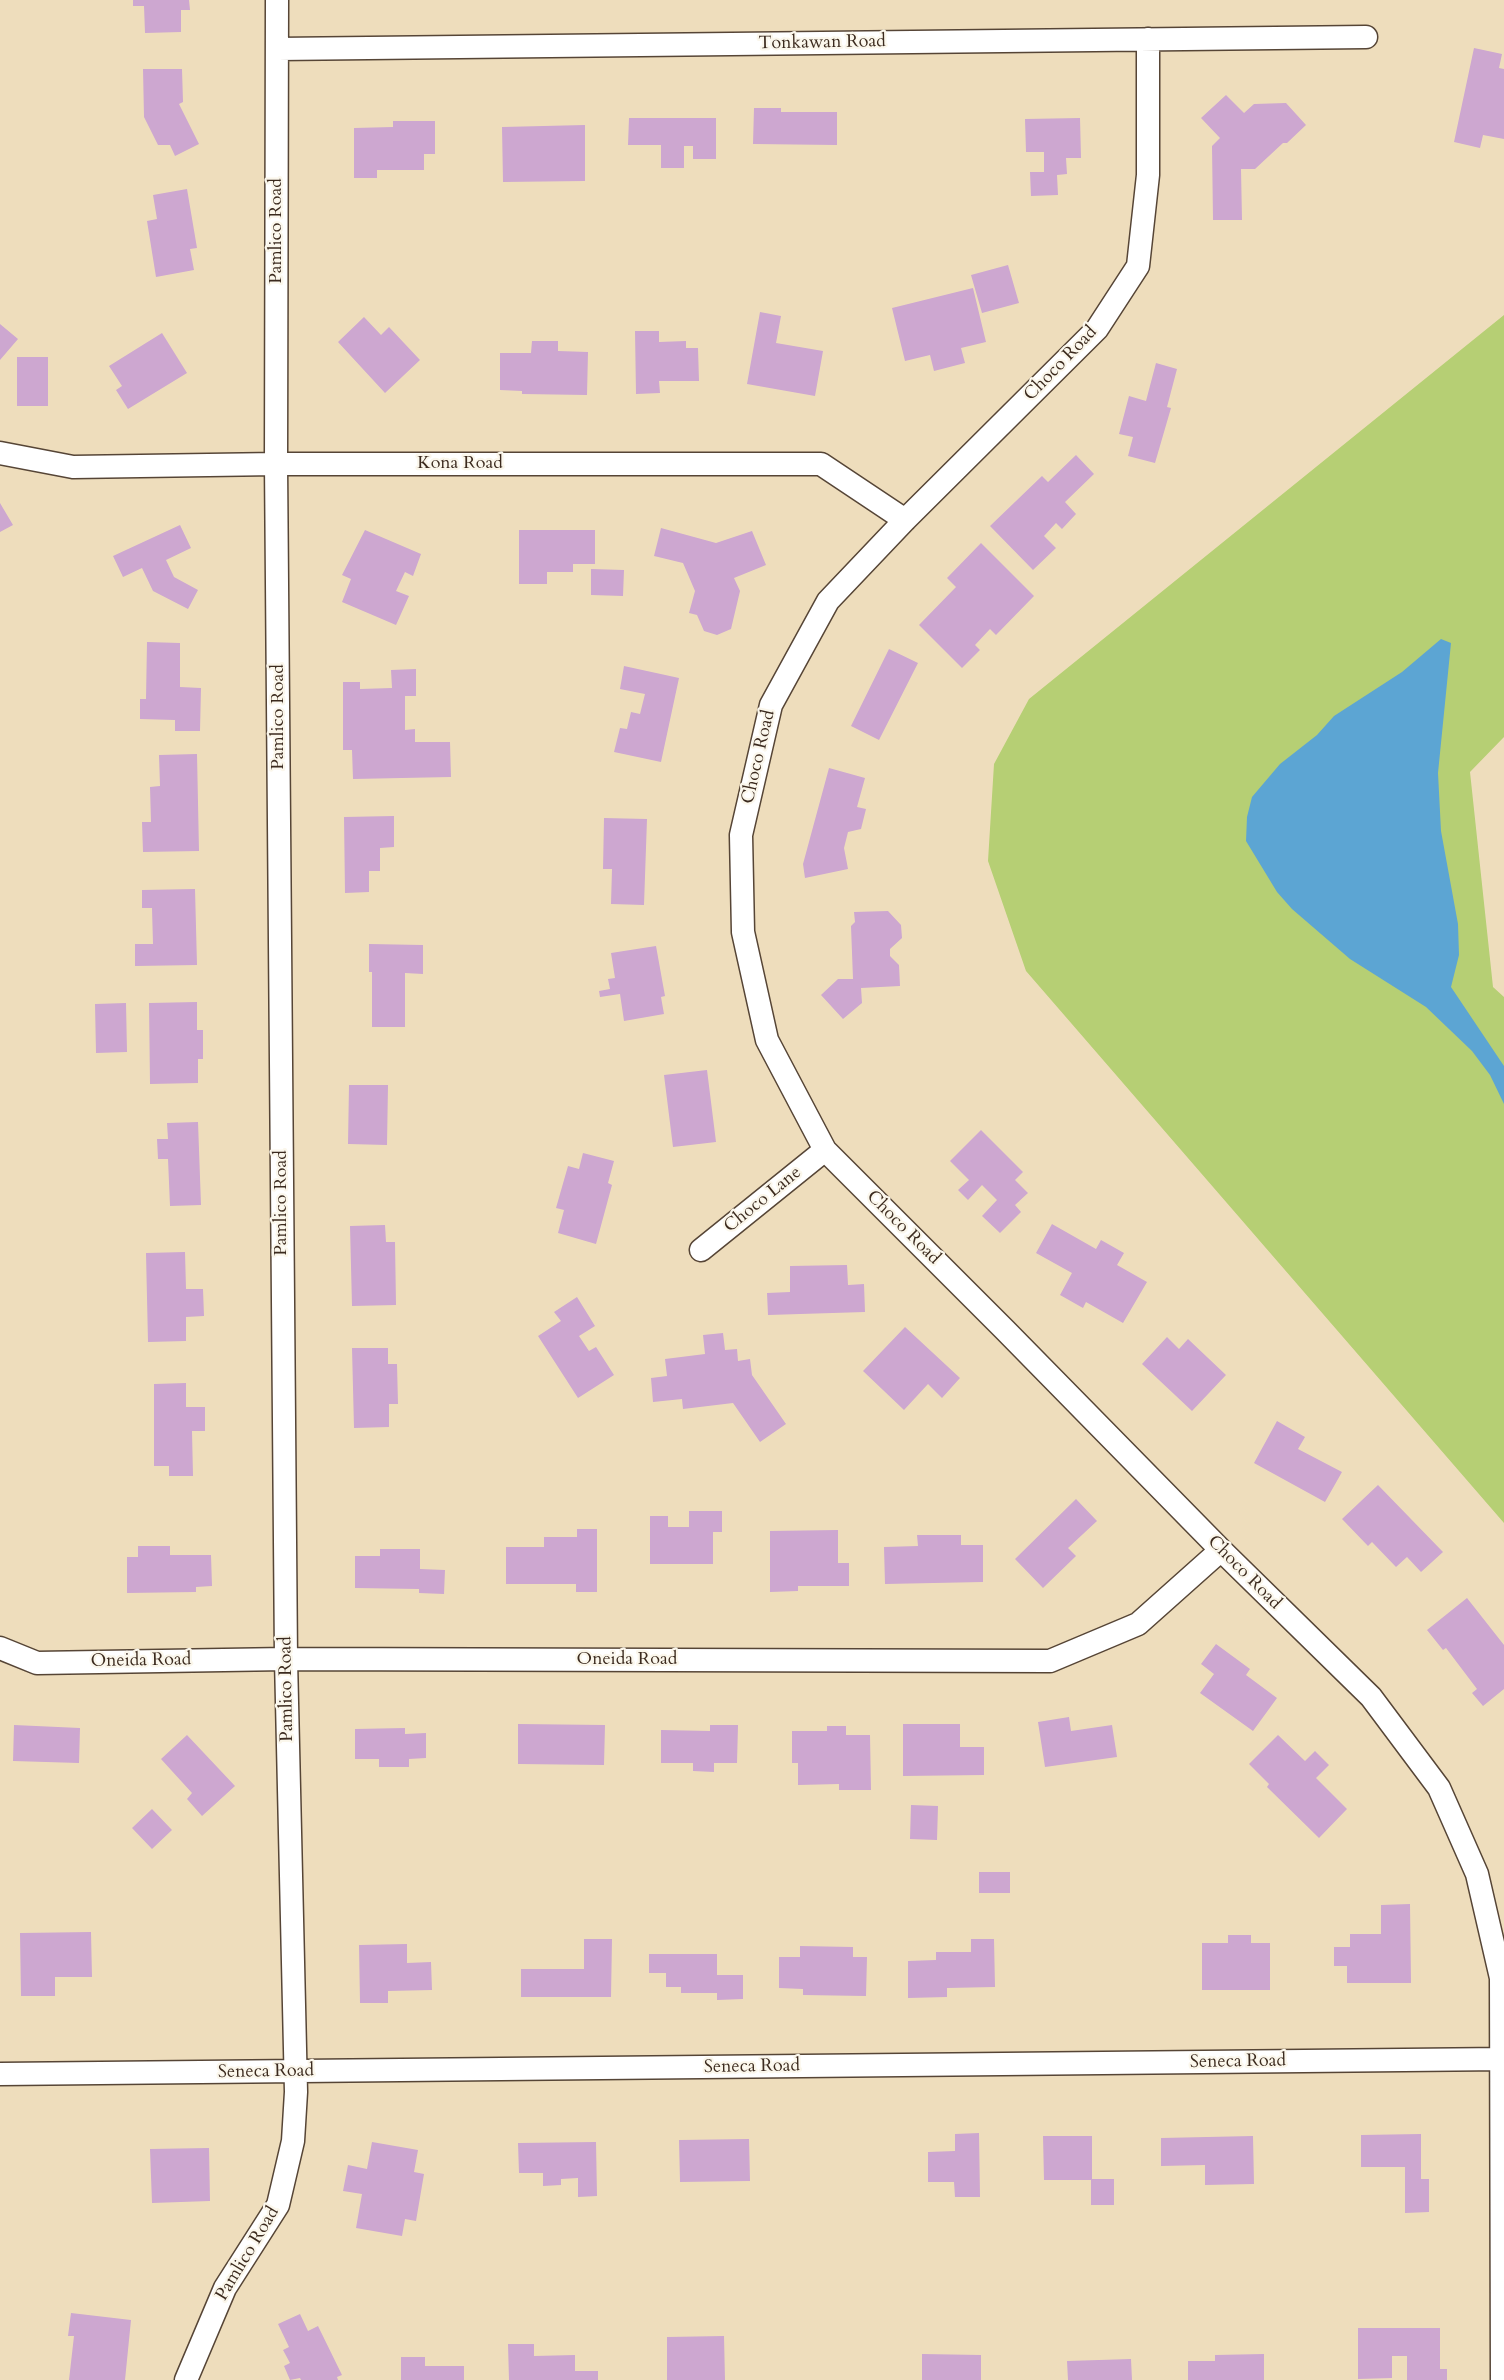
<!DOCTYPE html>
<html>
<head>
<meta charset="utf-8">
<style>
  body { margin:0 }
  canvas { display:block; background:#eeddbc }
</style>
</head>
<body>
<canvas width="1504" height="2380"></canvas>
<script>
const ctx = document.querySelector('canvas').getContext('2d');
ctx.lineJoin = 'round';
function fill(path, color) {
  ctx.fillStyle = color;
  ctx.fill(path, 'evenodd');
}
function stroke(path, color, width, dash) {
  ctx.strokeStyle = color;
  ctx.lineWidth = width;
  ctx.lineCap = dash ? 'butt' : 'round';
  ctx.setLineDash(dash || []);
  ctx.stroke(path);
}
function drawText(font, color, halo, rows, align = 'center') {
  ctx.font = font + ' Cardo,serif';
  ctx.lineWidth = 4.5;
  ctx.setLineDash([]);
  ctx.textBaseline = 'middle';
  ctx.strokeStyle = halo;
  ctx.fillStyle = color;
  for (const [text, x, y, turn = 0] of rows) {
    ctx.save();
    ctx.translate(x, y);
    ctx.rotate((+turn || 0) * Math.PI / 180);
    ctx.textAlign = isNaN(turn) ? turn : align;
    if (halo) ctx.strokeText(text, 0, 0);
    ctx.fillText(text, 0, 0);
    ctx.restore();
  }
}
const green = new Path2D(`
  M1504 315V737L1470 772 1493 987 1504 997V1523L1026 971 988 861 994 764 1029 699Z`);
const water = new Path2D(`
  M1441 639 1451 643 1438 773 1441 831 1458 924 1459 955 1451 987 1504 1066V1104L1490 1075 1472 1051 1426 1007 1350 959 1292 909 1277 892 1246 841 1247 817 1252 797 1280 764 1317 735 1334 716 1402 672Z`);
const building = new Path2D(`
  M133 0H189L190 10H181V32L145 33 144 6H133Z
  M1474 48 1502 54 1499 68 1504 69V139L1483 135 1480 148 1454 142Z
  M143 69H182L183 102 179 104 199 144 175 156 170 145H158L144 117Z
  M1226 95 1244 113 1254 104 1286 103 1306 125 1287 143H1283L1255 169H1241L1242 220H1213L1212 146 1220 138 1201 118Z
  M754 108H781V112H837V145L753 144Z
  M629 118H716V159H693V146H684V168H661V145H628Z
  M1080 118 1081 158H1066L1067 174 1057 175 1058 195 1031 196 1030 172H1044V152H1026L1025 119Z
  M393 121H435V154H424V170H377V178H354V128L393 127Z
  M585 125V181L503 182 502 127Z
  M187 189 197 248 190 249 194 270 156 277 147 221 157 219 153 195Z
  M1008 265 1019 303 982 313 971 275Z
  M973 288 986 342 961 348 965 363 934 371 930 355 905 361 892 308Z
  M760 312 781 316 776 343 823 351 815 396 747 384Z
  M364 317 381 335 389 327 420 360 385 393 338 342Z
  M0 324 18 339 0 360Z
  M635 331H659V342L686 341V348H698L699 381H659L660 393 636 394Z
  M162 333 187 373 128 409 116 390 122 386 109 366Z
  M532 341H558V351L588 352 587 395 522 394V391L500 390V353H531Z
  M17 357H48V406H17Z
  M1156 363 1177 369 1167 407 1171 408 1155 463 1128 456 1133 437 1119 434 1129 396 1146 401Z
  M1076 455 1094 474 1065 502 1076 514 1062 529 1056 523 1044 536 1056 548 1033 570 990 526 1042 476 1048 482Z
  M0 503 13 525 0 532Z
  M180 525 191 548 166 560 174 577 198 590 188 609 153 591 142 568 123 577 113 556Z
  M661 528 716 543 752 531 766 565 734 578 740 591 731 629 717 635 704 631 697 615 689 613 695 591 683 563 654 556Z
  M365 530 421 554 413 576 405 572 396 591 409 596 396 625 342 602 351 579 342 575Z
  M519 530H595V564H573V572H547V584H519Z
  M981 543 1034 596 996 635 990 629 975 645 980 650 962 668 919 625 956 587 947 578Z
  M591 569 624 570 623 596 591 595Z
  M147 642 180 643V687L201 688 200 731H175V720L140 719V699H146Z
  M889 649 918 663 879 740 851 726Z
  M624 666 679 678 661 762 614 752 620 728 627 729 631 712 640 714 645 694 620 689Z
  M416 669V696H405V730L415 729V742H450L451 777 353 779 352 750H343V682H360V689L392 688 391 670Z
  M197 754 199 851 143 852 142 822H151L150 787 160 786 159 755Z
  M829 768 865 778 857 807 866 809 861 829 848 832 844 848 848 869 805 878 803 864Z
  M394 816V847L380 848V871H369V892L345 893 344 817Z
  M604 818 647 819 644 905 611 904 612 869H603Z
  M195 889 197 965 135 966V944H153L152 908H142V890Z
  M888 911 901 925 902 938 890 949V956L899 965 900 986 861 988 862 1003 843 1019 821 995 838 979H853L851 926 855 922 854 912Z
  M369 944 423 945V974L405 973V1027H372V972H369Z
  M656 946 665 996 661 997 664 1014 624 1021 620 994 600 997 599 991 610 989 608 979 615 978 611 953Z
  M197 1002V1030H203V1059H198V1083L150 1084 149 1003Z
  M126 1003 127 1052 96 1053 95 1004Z
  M707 1070 716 1142 673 1147 664 1075Z
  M349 1085H388L387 1145 348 1144Z
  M198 1122 201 1205 170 1206 168 1159H158L157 1139H168L167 1123Z
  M981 1130 1023 1172 1015 1180 1028 1193 1015 1205 1021 1212 1000 1233 982 1216 997 1200 982 1185 968 1200 958 1190 969 1180 950 1161Z
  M583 1153 614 1161 608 1183 612 1185 596 1244 558 1233 564 1210 556 1208 568 1166 579 1169Z
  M1052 1224 1096 1249 1101 1240 1124 1253 1117 1265 1147 1282 1123 1323 1086 1302 1083 1308 1060 1295 1072 1273 1036 1253Z
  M385 1225 386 1242H395L396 1305 352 1306 350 1226Z
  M185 1252 186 1289H203L204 1316 186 1317V1341L148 1342 146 1253Z
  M847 1265 848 1285 864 1284 865 1312 768 1315 767 1293 790 1292V1266Z
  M577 1297 595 1326 579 1336 589 1351 596 1347 614 1375 578 1398 538 1336 561 1321 554 1312Z
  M905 1327 960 1378 942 1398 928 1384 904 1410 863 1371Z
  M723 1333 725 1350 737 1349 738 1361 750 1359 752 1375 786 1424 760 1442 733 1403 683 1409 682 1399 653 1402 651 1378 667 1376 665 1359 705 1354 703 1335Z
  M1167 1337 1179 1349 1188 1339 1226 1375 1192 1411 1142 1364Z
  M352 1348H388V1364H397L398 1404H389V1427L354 1428Z
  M186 1383V1407H205V1431H192L193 1476H169V1466H154V1384Z
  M1277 1421 1305 1437 1298 1449 1342 1472 1325 1502 1254 1463Z
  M1378 1485 1443 1552 1421 1572 1407 1557 1396 1567 1372 1542 1368 1546 1342 1519Z
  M1076 1499 1097 1521 1068 1548 1076 1556 1043 1588 1015 1559Z
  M689 1511H722V1532H713V1564H650V1516H668V1527H689Z
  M577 1529H597V1592H576V1584H506V1547H544V1537H577Z
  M838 1530V1563H849V1586H798V1591L770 1592V1531Z
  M917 1535H961V1545H983V1582L885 1584 884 1547 918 1546Z
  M138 1546H170V1555H211L212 1586 196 1587V1592L127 1593V1557H138Z
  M380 1549H420V1569L445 1570 444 1594 419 1593V1589L355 1588V1556H380Z
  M1467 1598 1504 1645V1689L1483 1706 1472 1693 1477 1689 1446 1648 1443 1650 1427 1630Z
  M1216 1644 1250 1669 1246 1675 1277 1698 1253 1731 1200 1693 1214 1674 1201 1664Z
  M1069 1717 1071 1731 1112 1725 1117 1757 1045 1767 1038 1722Z
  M518 1724 605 1725 604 1765 518 1764Z
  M903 1724H960V1747H984V1775L903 1776Z
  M14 1725 80 1728 79 1763 13 1761Z
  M710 1725H738L737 1763H714V1772L693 1771V1763H661V1730L710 1731Z
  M827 1726H846V1735H870L871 1790H839V1784L798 1785V1763H792V1731H827Z
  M405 1728V1734L426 1733V1758L409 1759V1767H379V1759H355V1729Z
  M187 1735 235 1786 202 1816 187 1799 192 1793 161 1759Z
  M1278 1735 1305 1761 1315 1751 1329 1765 1316 1778 1347 1809 1319 1838 1267 1787 1269 1784 1249 1764Z
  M911 1805 938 1806 937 1840 910 1839Z
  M152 1809 172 1830 152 1849 132 1828Z
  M979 1872H1010V1893H979Z
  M1410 1904 1411 1983H1347V1966H1334V1947H1350V1934H1381V1905Z
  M91 1932 92 1977H55V1996H21L20 1933Z
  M1228 1935H1251V1943H1270V1990H1202V1943H1228Z
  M584 1939H612L611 1997H521V1969H584Z
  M971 1939H994L995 1987 947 1988V1997L908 1998V1961L936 1960V1952H971Z
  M407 1944V1963L431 1962 432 1990 388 1991V2003H360L359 1945Z
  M800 1946 853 1947V1957H867L866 1996 803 1995V1989L779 1988V1957H800Z
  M649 1954H717V1975H743V1999L717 2000V1993H681V1987H666V1973H649Z
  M979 2133 980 2197H955L954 2182H928V2152L955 2151V2134Z
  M1421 2134V2179H1429V2212L1405 2213V2167H1361V2135Z
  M1043 2136H1092V2179H1114V2205H1091V2180H1044Z
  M1253 2136 1254 2184 1205 2185V2165L1161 2166V2138Z
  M749 2139 750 2181 680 2182 679 2140Z
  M372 2142 418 2150 414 2172 424 2174 416 2221 405 2219 402 2236 356 2228 362 2194 343 2191 348 2165 367 2169Z
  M596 2142 597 2196 578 2197V2178L561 2179V2185L543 2186V2173H519L518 2143Z
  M209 2148 210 2201 152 2203 150 2149Z
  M71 2313 131 2320 125 2380H69L74 2336H68Z
  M300 2314 308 2331 318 2326 342 2375 337 2377 338 2380H301L300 2378 290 2380 284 2366 290 2363 283 2350 289 2347 278 2324Z
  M1358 2328H1440V2369H1447V2380H1407V2356H1392V2378L1358 2379Z
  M724 2336 725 2380H667V2337Z
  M508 2344H534V2356L575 2355V2371H598V2380H509Z
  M922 2354 981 2355V2380H922Z
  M1264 2354V2380H1188V2361H1215V2355Z
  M401 2357H425V2366H464V2380H401Z
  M1131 2359 1132 2380H1068L1067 2361Z`);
const minor = new Path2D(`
  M1148 39V175L1138 266 1097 329 905 520 828 601 771 705 741 835 743 932 767 1040 825 1150 1005 1330 1221 1550 1371 1697 1439 1788 1477 1874 1501 1978 1502 2380
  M278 49 1366 37
  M0 453 73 467 276 464H821L905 520
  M701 1250 825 1150
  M0 1648 37 1663 286 1659 1050 1661 1138 1624 1221 1550
  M0 2074 1504 2059
  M186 2380 225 2288 278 2205 293 2141 296 2092 286 1659 276 464 277 0`);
const streetNames = [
  ["Tonkawan Road",822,43,-1],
  ["Pamlico Road",277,231,-90],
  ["Choco Road",1061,364,-46],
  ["Kona Road",460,464],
  ["Pamlico Road",279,717,-90],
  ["Choco Road",759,757,-77],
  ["Choco Lane",763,1200,-39],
  ["Pamlico Road",282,1203,-90],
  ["Choco Road",903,1228,45],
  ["Choco Road",1244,1573,45],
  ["Oneida Road",627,1660],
  ["Oneida Road",141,1661,-1],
  ["Pamlico Road",287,1689,-91],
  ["Seneca Road",1238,2062,-1],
  ["Seneca Road",752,2067,-1],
  ["Seneca Road",266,2072,-1],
  ["Pamlico Road",248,2254,-59]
];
fill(green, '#b6cf74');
fill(water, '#5ca5d3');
fill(building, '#cda7d0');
stroke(minor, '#564536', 25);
stroke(minor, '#fff', 22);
drawText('18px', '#3b2a1e', '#fbf7ec', streetNames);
</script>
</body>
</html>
